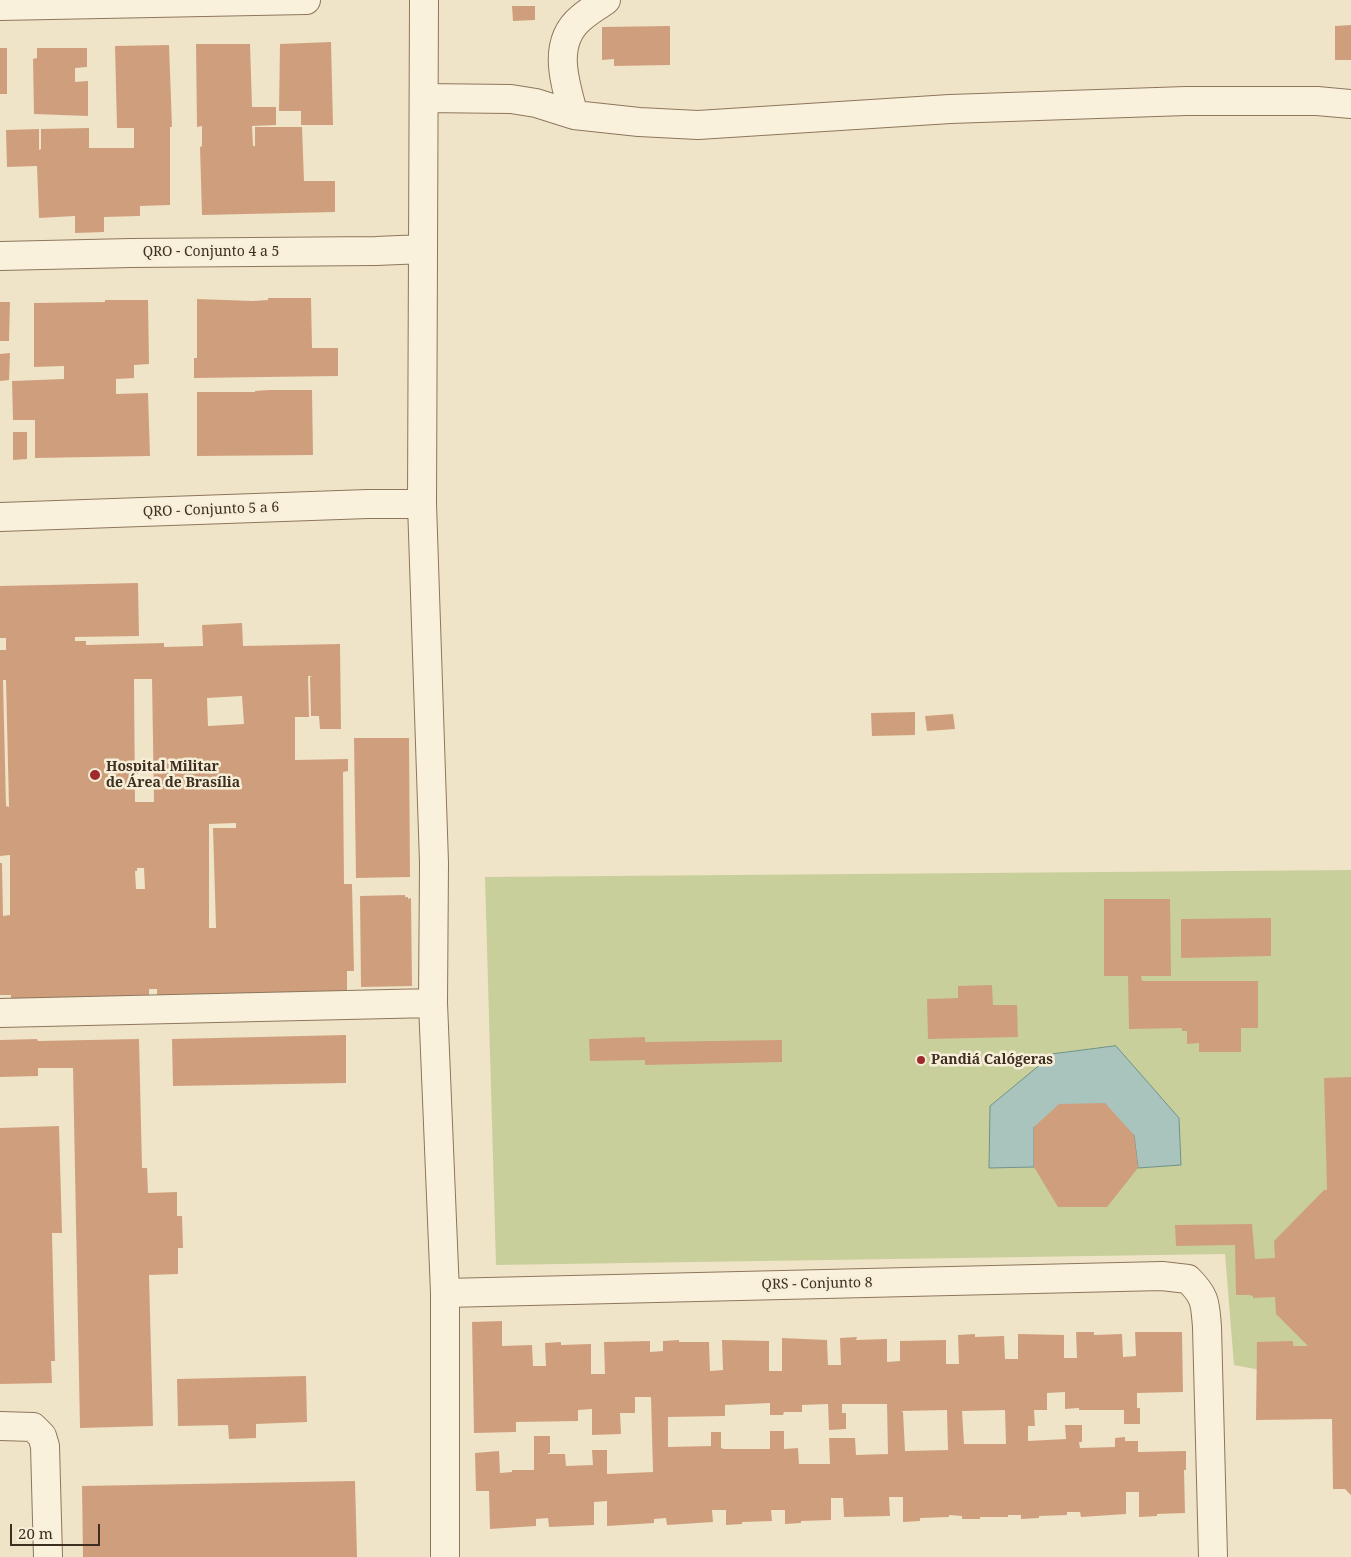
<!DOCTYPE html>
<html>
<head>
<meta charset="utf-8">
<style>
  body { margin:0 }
  #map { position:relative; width:1351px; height:1557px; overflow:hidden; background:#f0e4c8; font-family:"Noto Serif",serif }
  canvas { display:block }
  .scale { position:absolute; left:10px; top:1524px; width:90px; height:22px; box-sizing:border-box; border:2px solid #3d2e20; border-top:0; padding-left:6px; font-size:15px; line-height:18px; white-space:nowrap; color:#3d2e20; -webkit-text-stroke:4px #f7eed8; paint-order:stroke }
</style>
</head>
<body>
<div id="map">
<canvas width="1351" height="1557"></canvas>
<div class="scale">20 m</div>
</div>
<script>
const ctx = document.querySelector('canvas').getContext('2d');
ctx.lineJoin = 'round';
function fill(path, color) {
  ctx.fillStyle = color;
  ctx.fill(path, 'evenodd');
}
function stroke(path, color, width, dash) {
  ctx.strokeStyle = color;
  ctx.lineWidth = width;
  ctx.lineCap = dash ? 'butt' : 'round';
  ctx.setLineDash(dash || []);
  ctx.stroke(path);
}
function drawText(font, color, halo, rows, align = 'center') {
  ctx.font = font + ' "Noto Serif",serif';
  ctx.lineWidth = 5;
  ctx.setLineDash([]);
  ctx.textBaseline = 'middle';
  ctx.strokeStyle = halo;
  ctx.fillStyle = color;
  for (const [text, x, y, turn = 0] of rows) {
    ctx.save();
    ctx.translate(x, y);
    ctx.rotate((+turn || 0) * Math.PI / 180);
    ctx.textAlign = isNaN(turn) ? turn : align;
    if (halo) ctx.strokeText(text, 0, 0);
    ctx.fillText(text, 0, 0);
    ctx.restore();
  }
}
const green = new Path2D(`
  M1351 870V1381L1323 1382 1234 1365 1225 1254 496 1265 485 877Z`);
const water = new Path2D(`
  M1116 1046 1179 1118 1181 1165 1138 1168 1134 1135 1034 1127V1167L989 1168 990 1106 1053 1054Z`);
const building = new Path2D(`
  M512 6H535V20L513 21Z
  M1351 25V60H1335V26Z
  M670 26V65L614 66V59L602 60V27Z
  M331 42 333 125H301V111H279L280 44Z
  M196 44H250L252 107H276V125L252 126 253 146H255V127H302L304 181H335V212L202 215 200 147 202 146V126L197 127Z
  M169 45 172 127H170V205L140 206V216L104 217V232L75 233V216L39 218 37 166 7 167 6 130 39 129V150L41 149V129L89 128V148H134V128H117L115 46Z
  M0 48H7V94H0Z
  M37 48H87V67L75 68V82L88 81V116L34 114 33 59 37 58Z
  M268 298H311L312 348H338V376L194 378V358H197V299L253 301 268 300Z
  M105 300H148L149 364 134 365V378L116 379V394L148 393 150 456 35 458V420H13L12 381 64 379V366L34 367V303L105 302Z
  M0 302H10L9 341H0Z
  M10 353 9 380 0 381V354Z
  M269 390H312L313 455 197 456V392H255V391Z
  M13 432H27V459L13 460Z
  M138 583 139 636 75 637V641H86V645L164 643V647L203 646 202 625 242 623 243 646 340 644 341 729H320L319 716H311L310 677 312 676H308L309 717H295V760L348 759V771L343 772 344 884H352L354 971H347V997L157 999V989H149V999L11 1001V995H0V863H2L3 916 10 915V855L0 856V650H6V638H0V586ZM134 679H152L154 802H135ZM3 680H6L9 807 6 806ZM242 696 244 724 208 726 207 698ZM236 823V828H213L216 928H209V824ZM137 868H144L145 889H136L135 871H137Z
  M915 712V735L872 736 871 713Z
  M953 714 955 729 927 731 925 716Z
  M354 738H409L410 877 356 878Z
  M405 895V897H408V899L411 898 412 986 361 987 360 896Z
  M1104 899H1170L1171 976H1141L1142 981H1258V1028H1241V1052H1199V1043L1187 1044V1031H1182V1028L1129 1029 1128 976H1104Z
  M1271 918V956L1181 958V919Z
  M992 985 993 1005H1017L1018 1037 928 1039 927 999 958 998V986Z
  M346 1035V1083L173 1086 172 1039Z
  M645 1037V1042L782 1040V1062L645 1065V1060L590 1061 589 1039Z
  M37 1039 38 1041 139 1039 142 1168H147L148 1193 177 1192V1216H182L183 1248H178V1274L149 1275 153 1426 80 1428 73 1068H38V1076L0 1077V1040Z
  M1351 1077V1495L1345 1489H1333L1332 1419 1256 1420 1257 1342 1293 1341V1346H1308L1276 1314 1275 1297 1253 1298V1296L1249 1295H1236L1235 1245 1176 1246 1175 1225 1252 1224 1255 1259 1275 1258 1274 1241 1324 1190H1327L1324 1078Z
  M1105 1103 1134 1135 1138 1168 1107 1207H1058L1034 1167V1127L1059 1104Z
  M59 1126 62 1233H52L55 1361H51L52 1383 0 1384V1128Z
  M502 1321V1346L532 1345 533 1366H546L545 1343 561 1342V1345L591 1344V1374H605L604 1342 650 1341V1352L663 1351V1341L679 1340V1342H709L710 1371 723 1370 722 1340 769 1341V1371H782V1338L827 1340 828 1365H841L840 1338 857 1337 856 1340 887 1339V1362L900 1361V1341L946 1340V1364H959L958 1335 975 1334V1337L1004 1336 1005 1359H1018V1334L1064 1335V1358H1077L1076 1332H1094V1335L1122 1334 1123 1357 1136 1356 1135 1332H1182L1183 1392 1137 1393V1408H1140V1424H1124V1410H1079V1408L1065 1409V1392L1047 1393V1410H1034L1035 1426H1028V1441L1066 1439 1065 1425H1082V1442H1079L1080 1448 1115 1447V1438L1125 1437V1441H1138V1452L1186 1451V1470H1184L1185 1513 1157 1514V1516L1139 1517V1492H1126V1514L1081 1517 1080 1512H1067V1515L1039 1516V1518L1021 1519V1515H1008V1517H980V1519H962V1516L949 1515V1517L920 1518V1521L903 1522V1497H889L890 1516 844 1517 843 1498H831V1520L801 1521V1523L785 1524V1510H771L772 1521 742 1522V1524L726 1525V1510H712L713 1522 667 1525 666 1518 654 1519V1523L607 1526V1501L594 1502V1525L549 1527 548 1518 536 1519V1526L490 1529 489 1491H476L475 1453 499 1451 500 1473 512 1472V1470H534V1436H550V1453H548V1454H565L566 1466 593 1465 592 1450H607V1474L653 1472 651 1397H635V1413H620L621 1434 592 1435V1409L578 1410V1421L516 1422V1432L474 1433 472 1322ZM770 1403V1415H783L784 1412H802V1405L828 1404 829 1430 846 1429V1413H842V1404H887L888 1454 856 1455 855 1438H829L830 1464H799L798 1448 784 1449V1431H770V1449H724L721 1448V1432H711V1446L668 1447V1417L725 1416V1405ZM947 1410 948 1450 905 1451 903 1412 901 1411ZM1005 1410 1006 1444H964L962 1411Z
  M306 1376 307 1422 256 1424V1438L229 1439 228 1425 178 1426 177 1379Z
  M355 1481 357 1557H83L82 1486Z`);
const minor = new Path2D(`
  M424 0 422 504 434 863 433 1003 445 1293V1557
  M0 6 306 0
  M424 98 511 99 536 103 574 115 639 122 698 125 950 109 1186 101H1317L1351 104
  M574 115C565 83 551 43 581 18 589 11 598 6 606 0
  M0 256 131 253 376 251 423 249
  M0 517 368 504H422
  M0 1013 433 1003
  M445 1293 1162 1276 1188 1279C1206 1297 1205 1303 1207 1327L1213 1557
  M0 1426 33 1427 42 1436 45 1446 48 1557`);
const markers = [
  [95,775,6,"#9e2a2b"],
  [921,1060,5,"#9e2a2b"]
];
const streetNames = [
  ["QRO - Conjunto 4 a 5",211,252],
  ["QRO - Conjunto 5 a 6",211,510,-2],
  ["QRS - Conjunto 8",817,1284,-1]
];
const poiNames = [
  ["Hospital Militar",106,767],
  ["de Área de Brasília",106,783],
  ["Pandiá Calógeras",931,1060]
];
fill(green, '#c9cf9b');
fill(water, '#a9c4bc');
stroke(water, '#6f938a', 1);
fill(building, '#cf9f7d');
stroke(minor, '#8d765c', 30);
stroke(minor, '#faf1dc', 28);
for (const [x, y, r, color] of markers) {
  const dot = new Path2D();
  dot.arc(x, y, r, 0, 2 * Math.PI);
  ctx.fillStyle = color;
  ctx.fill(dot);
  stroke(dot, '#f7eed8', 2);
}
drawText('14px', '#3d2e20', '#f7eed8', streetNames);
drawText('bold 14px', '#3d2e20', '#f7eed8', poiNames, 'left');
</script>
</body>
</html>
